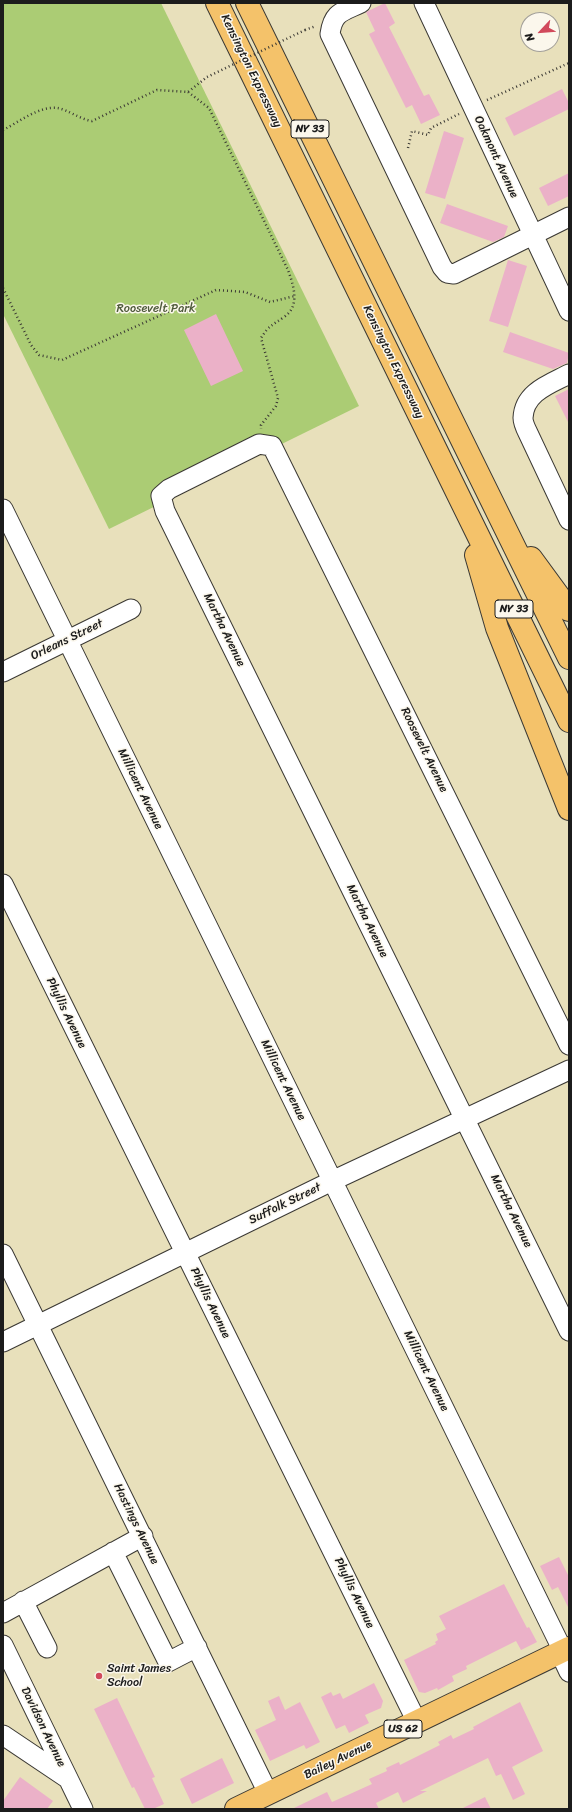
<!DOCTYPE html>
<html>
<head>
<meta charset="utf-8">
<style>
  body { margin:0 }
  #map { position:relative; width:572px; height:1812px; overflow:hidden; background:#e8e0bb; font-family:Sriracha,sans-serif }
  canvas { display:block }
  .frame { position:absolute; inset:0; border:4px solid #1c1c1c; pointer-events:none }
  .north { position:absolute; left:520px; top:12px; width:40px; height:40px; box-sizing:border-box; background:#fbf7ec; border:1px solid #a29f99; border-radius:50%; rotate:244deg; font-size:11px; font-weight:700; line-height:16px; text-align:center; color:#1c1c1c }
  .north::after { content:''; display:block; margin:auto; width:14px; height:18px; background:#d1495b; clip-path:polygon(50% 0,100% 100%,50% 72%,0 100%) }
</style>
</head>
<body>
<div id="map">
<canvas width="572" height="1812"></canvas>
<div class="frame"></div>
<div class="north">N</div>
</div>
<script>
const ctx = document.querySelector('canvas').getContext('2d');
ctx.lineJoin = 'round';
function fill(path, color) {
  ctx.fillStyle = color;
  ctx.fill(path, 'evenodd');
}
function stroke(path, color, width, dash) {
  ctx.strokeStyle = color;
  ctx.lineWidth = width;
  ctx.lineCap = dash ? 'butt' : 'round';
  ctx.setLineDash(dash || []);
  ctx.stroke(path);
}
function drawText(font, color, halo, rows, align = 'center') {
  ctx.font = font + ' Sriracha,sans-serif';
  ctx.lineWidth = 3;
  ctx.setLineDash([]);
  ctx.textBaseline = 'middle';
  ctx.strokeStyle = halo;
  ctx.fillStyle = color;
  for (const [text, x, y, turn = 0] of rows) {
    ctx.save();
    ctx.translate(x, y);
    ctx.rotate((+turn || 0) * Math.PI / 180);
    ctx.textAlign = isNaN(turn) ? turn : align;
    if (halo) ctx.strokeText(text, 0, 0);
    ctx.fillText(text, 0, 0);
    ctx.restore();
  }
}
const green = new Path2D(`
  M3 3H161L359 406 109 529 3 314Z`);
const building = new Path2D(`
  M385 3 395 23 389 27 424 96 429 94 440 115 421 124 412 105 406 108 369 34 375 31 366 12Z
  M562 89 569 103V109L514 136 505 118Z
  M444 131 464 138 445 199 425 193Z
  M569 173V196L548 206 539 188Z
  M447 204 508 226 504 237 493 242 440 223Z
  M508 260 527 266 508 327 489 321Z
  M216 314 243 371 211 386 184 330Z
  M510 332 569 353 567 363 553 369 503 352Z
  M569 389V424L555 396Z
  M559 1557 569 1577V1609L558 1587 552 1590 540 1566Z
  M504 1584 527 1628 529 1627 537 1642 521 1650 516 1641 466 1666 467 1669 452 1676 454 1681 438 1690 437 1688 425 1693 419 1692 404 1660 436 1644 435 1642 438 1640 436 1634 446 1629 439 1616Z
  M374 1683 383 1701 381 1708 365 1715 369 1723 349 1733 345 1725 336 1729 321 1697 331 1692 333 1696 340 1693 343 1699Z
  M279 1696 285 1710 300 1702 320 1742 306 1749 304 1745 270 1761 255 1730 276 1720 268 1701Z
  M117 1698 155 1777 152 1778 164 1804 153 1809H145L134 1787 132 1788 94 1709Z
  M520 1702 543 1751 512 1767 525 1794 513 1800 501 1774 496 1776 488 1758 420 1791H427L403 1803 398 1792 376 1803 379 1809H292L327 1792 332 1802 350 1794 372 1784 369 1779 387 1771 386 1768 399 1762 400 1765 440 1745 438 1742 451 1735 453 1739 474 1729 473 1727Z
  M222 1758 234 1783 192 1804 180 1779Z
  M20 1777 53 1801 47 1809H3V1801Z
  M485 1797 491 1809H461Z`);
const path = new Path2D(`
  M305 30 316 26
  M188 92 209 108 288 270C293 284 301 306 284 317 273 325 269 325 261 338L278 398 276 406 261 425V429
  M487 100 569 63
  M3 130C19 122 39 106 57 108 67 109 79 119 92 121L157 90 188 92 207 77
  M408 148 412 131 428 135 431 128 459 114
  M3 288 31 345 39 355 62 360 216 290 245 292 270 302 295 296`);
const minor = new Path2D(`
  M361 3C342 12 333 12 330 34L442 267 447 273 454 274 569 217
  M424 3 569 311
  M569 374C550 384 524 392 523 418 523 422 526 429 528 433L569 520
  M3 509 563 1651
  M3 672 131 609
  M3 884 417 1722
  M569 1045 272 446 259 444 169 489 161 496 165 511 569 1331
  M3 1254 268 1793
  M3 1342 332 1181 569 1070
  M113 1552 168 1662 197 1647
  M23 1601 47 1648
  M3 1613 143 1536
  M3 1645 83 1809
  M560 1653 569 1672
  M3 1735 67 1778`);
const major = new Path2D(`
  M236 1809 569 1648`);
const highway = new Path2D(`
  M217 3 569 721
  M247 3 569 658
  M476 555 497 628 569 809
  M531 558 569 610`);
const pathBridge = new Path2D(`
  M207 77 305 30`);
const markers = [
  [99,1676,4,"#d1495b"]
];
const shields = [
  [310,129,38],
  [514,609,38],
  [403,1729,38]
];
const shieldNames = [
  ["NY 33",310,129],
  ["NY 33",514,609],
  ["US 62",403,1729]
];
const streetNames = [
  ["Kensington Expressway",251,71,64],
  ["Oakmont Avenue",496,157,65],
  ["Kensington Expressway",393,362,64],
  ["Martha Avenue",224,630,64],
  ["Orleans Street",67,640,-26],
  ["Roosevelt Avenue",424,750,64],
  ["Millicent Avenue",140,789,64],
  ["Martha Avenue",367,921,64],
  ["Phyllis Avenue",66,1013,64],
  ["Millicent Avenue",283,1080,64],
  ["Suffolk Street",285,1204,-26],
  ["Martha Avenue",511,1211,64],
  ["Phyllis Avenue",210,1303,64],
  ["Millicent Avenue",426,1371,64],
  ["Hastings Avenue",136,1524,64],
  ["Phyllis Avenue",354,1593,64],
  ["Davidson Avenue",43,1727,64],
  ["Bailey Avenue",338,1760,-26]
];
const parkNames = [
  ["Roosevelt Park",156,309]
];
const poiNames = [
  ["Saint James",107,1669],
  ["School",107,1683]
];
fill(green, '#abcc74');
fill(building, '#ebb1c8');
stroke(minor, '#3b3934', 21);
stroke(major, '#3b3934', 24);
stroke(highway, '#3b3934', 24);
stroke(path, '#3b3934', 2.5, [1, 3]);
stroke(minor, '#fff', 19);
stroke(major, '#f4c26a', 22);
stroke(highway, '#f4c26a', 22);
stroke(pathBridge, '#3b3934', 2.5, [1, 3]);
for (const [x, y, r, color] of markers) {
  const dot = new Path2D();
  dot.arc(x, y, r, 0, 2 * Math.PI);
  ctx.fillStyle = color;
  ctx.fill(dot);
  stroke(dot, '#fbf7ec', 1.5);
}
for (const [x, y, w] of shields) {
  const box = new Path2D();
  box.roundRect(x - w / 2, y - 9, w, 18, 3);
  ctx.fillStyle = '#fbf7ec';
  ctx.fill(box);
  stroke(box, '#1c1c1c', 1);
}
drawText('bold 11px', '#1c1c1c', null, shieldNames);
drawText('12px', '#1c1c1c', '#fbf7ec', streetNames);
drawText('12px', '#4e5a3b', '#fbf7ec', parkNames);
drawText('12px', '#1c1c1c', '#fbf7ec', poiNames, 'left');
</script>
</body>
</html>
